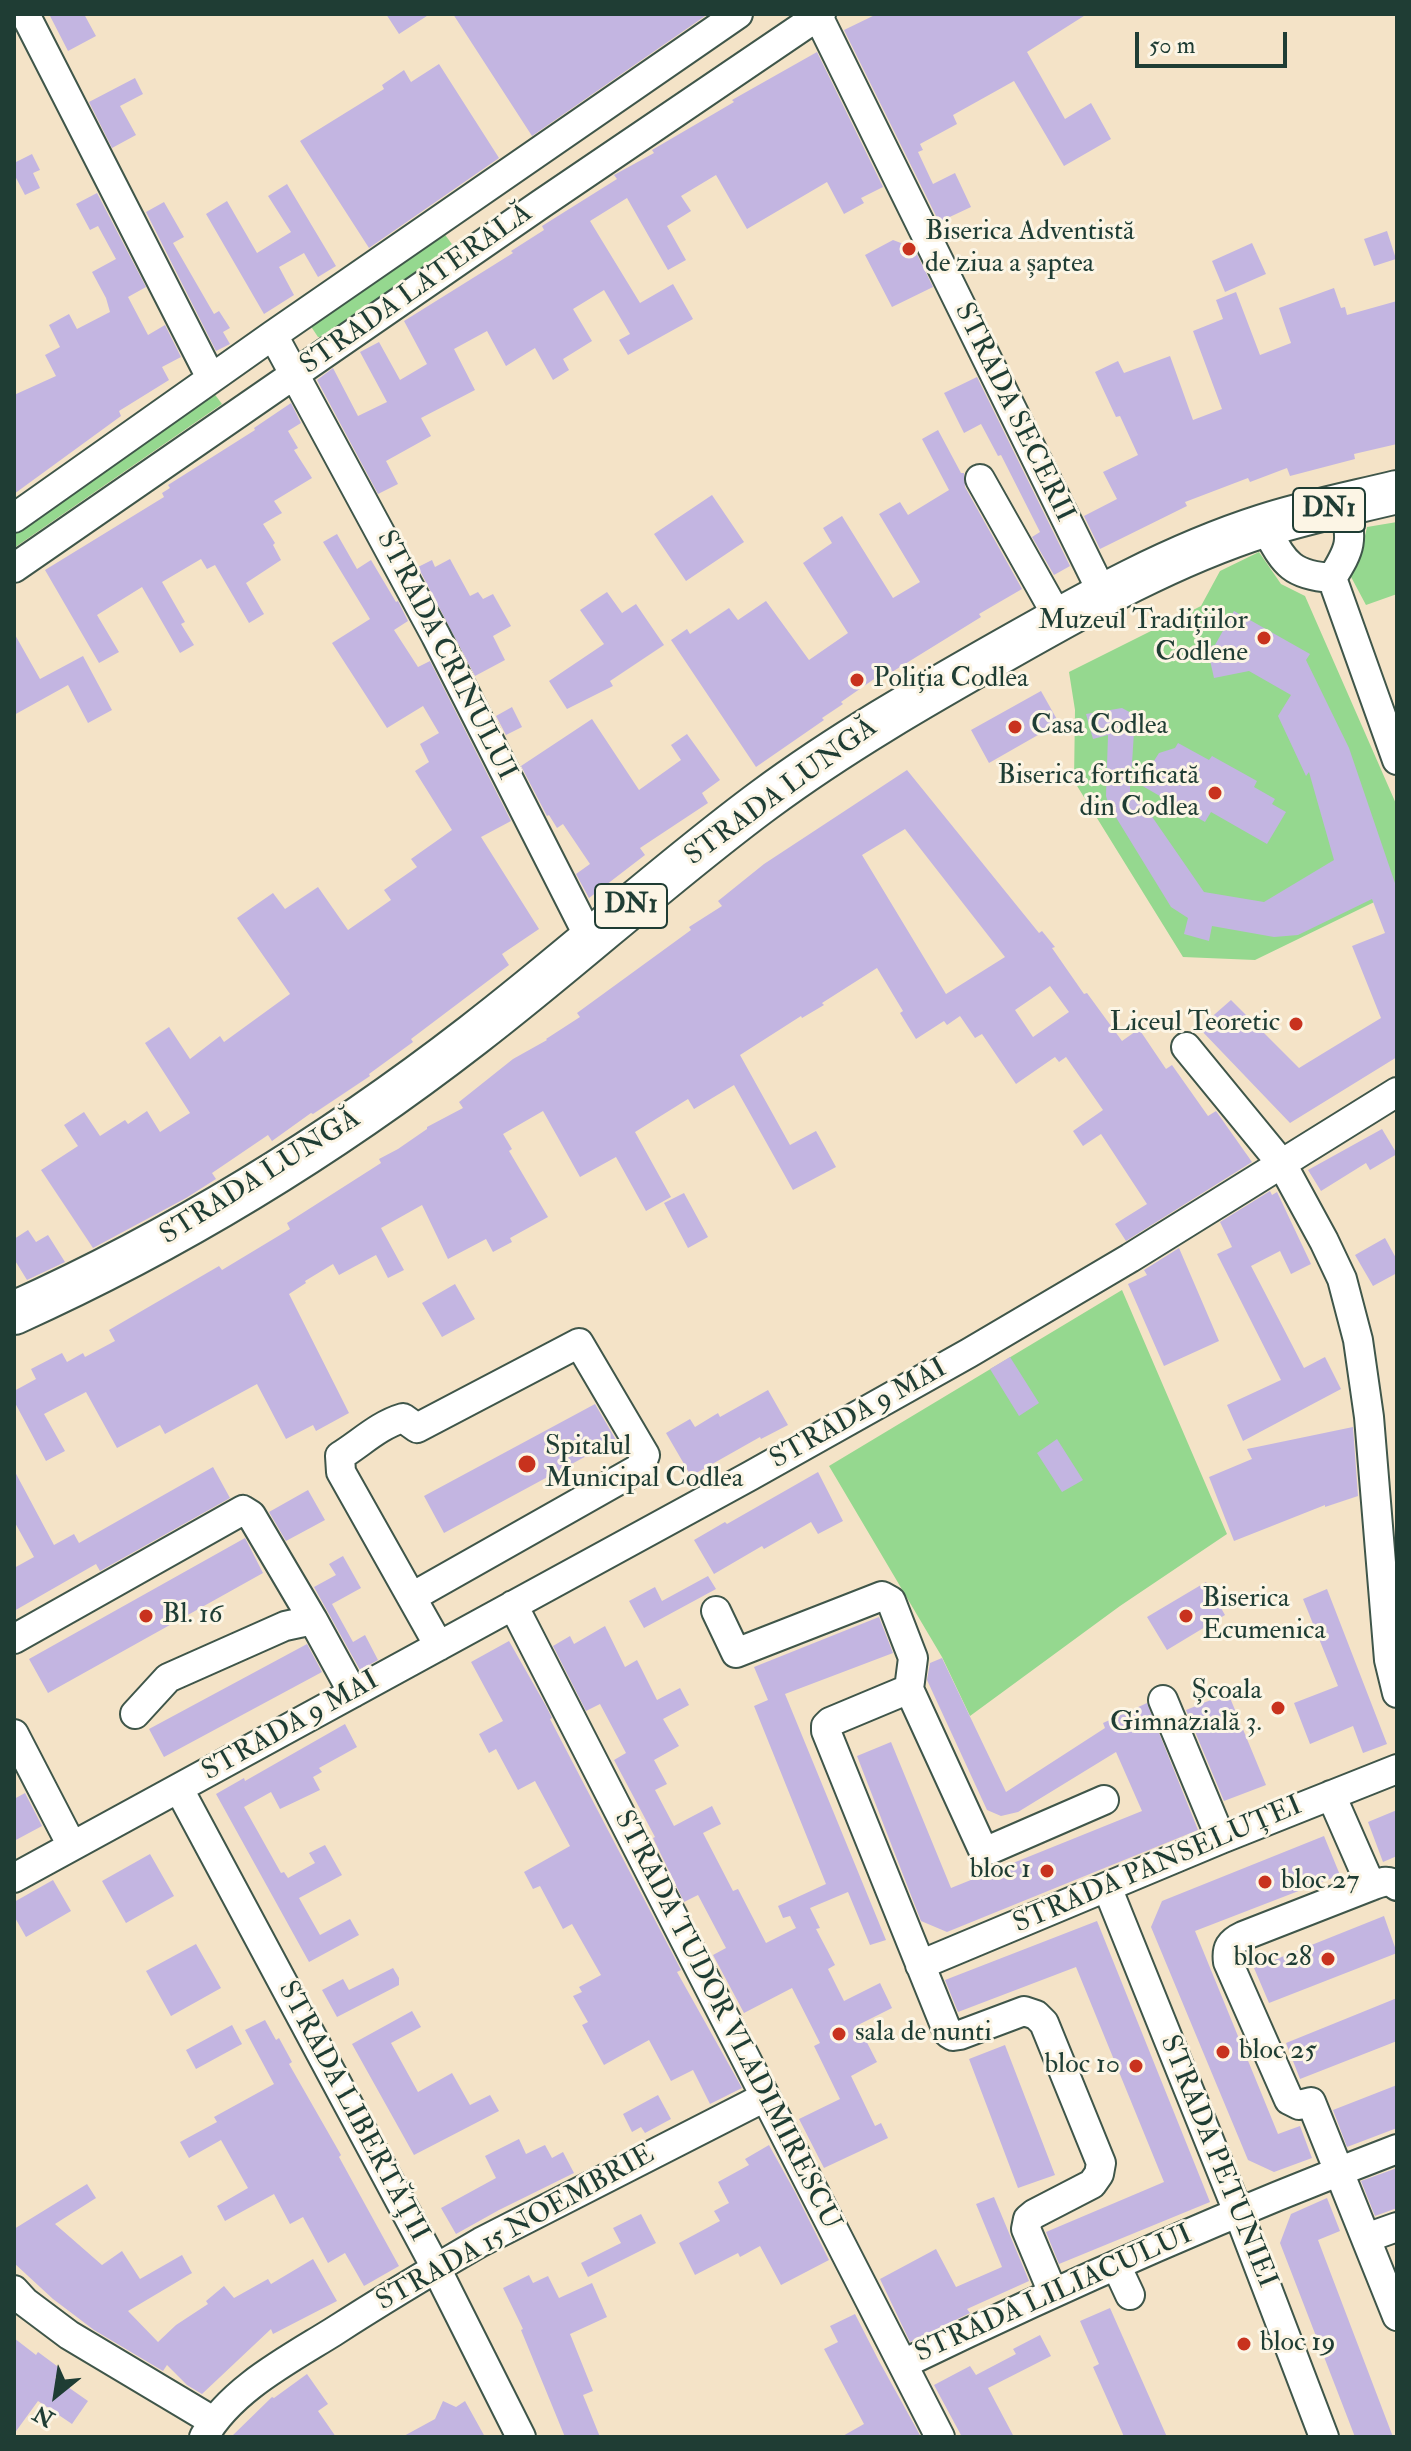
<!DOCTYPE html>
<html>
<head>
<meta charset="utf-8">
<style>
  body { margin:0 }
  #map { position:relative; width:1411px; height:2451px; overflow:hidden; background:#f4e3c7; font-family:"IM FELL Double Pica",serif }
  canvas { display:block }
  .frame { position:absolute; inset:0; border:16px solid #1f3d34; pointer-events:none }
  .north { position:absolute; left:16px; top:2355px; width:80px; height:80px; -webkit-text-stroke:6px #fcf5e5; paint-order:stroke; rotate:210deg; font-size:22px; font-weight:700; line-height:32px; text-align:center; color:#1f3d34 }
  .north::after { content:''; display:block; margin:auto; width:28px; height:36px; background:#1f3d34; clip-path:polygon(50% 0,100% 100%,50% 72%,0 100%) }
  .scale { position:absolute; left:1135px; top:32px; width:152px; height:36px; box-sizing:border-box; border:4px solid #1f3d34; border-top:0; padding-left:10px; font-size:24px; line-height:28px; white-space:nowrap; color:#1f3d34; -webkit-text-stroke:6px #fcf5e5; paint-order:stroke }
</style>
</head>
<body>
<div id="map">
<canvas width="1411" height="2451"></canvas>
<div class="frame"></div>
<div class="north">N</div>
<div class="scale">50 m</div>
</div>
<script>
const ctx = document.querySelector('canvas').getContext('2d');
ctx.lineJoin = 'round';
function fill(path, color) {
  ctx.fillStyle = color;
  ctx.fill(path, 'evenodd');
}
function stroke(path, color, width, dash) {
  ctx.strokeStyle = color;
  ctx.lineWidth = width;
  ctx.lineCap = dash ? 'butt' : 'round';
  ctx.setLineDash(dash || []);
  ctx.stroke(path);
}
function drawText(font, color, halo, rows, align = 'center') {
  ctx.font = font + ' "IM FELL Double Pica",serif';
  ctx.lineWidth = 6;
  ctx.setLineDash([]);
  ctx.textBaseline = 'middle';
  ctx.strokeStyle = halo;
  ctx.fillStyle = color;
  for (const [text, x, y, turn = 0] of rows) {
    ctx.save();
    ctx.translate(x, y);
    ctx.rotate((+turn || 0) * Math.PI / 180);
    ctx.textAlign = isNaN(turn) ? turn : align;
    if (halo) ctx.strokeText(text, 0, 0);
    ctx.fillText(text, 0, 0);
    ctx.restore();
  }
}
const green = new Path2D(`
  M443 232 454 247 323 337H318L310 325Z
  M213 392 222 404 14 548V531Z
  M1397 522V594L1366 605 1350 575 1362 549 1367 527Z
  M1259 552 1281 584 1305 596 1397 806V891L1255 960 1183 957 1074 781 1075 710 1069 672 1201 606 1220 571Z
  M1122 1290 1227 1534 1120 1606 970 1716 942 1657 829 1466Z`);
const building = new Path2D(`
  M49 14H84L96 36 68 51Z
  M386 14H430L399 34Z
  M453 14H708L532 136Z
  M877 14H1087L1027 52 1065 119 1091 103 1111 139 1064 166 1014 81 953 115 957 124 920 144 923 150 918 152 933 184 955 173 971 207 939 222 844 30Z
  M817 52 883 187 861 198 864 203 844 214 827 182 747 229 716 175 681 196 691 211 667 226 686 260 668 270 627 198 590 221 640 303 673 284 693 319 628 355 619 340 630 334 604 290 573 309 592 341 563 359 569 370 553 380 535 348 506 366 487 331 454 349 475 390 421 418 431 436 386 461 398 484 378 494 317 380 333 368 358 416 387 402 360 352 379 342 400 380 427 364 404 321 513 253 511 251 544 230 542 226 617 179 614 175 654 153 652 150 734 102 732 100Z
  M439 64 499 158 369 248 300 141 384 89 382 85 404 70 411 82Z
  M135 78 143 94 120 106 136 135 112 148 89 102Z
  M32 154 40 170 33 173 40 188 25 195 14 174V163Z
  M287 184 336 266 318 277 304 253 279 267 294 295 264 314 206 214 227 201 257 253 291 232 268 196Z
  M97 193 146 287 128 297 148 335 165 325 181 357 162 367 169 380 119 411 121 416 14 494V395L56 376 45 355 60 347 49 325 69 314 77 329 110 312 106 298 92 272 116 259 98 226 90 230 76 204Z
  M164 202 184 237 173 243 214 314 219 311 230 328 223 332 230 344 216 351 146 212Z
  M1387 231 1396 259 1374 266 1364 239Z
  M893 240 914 248 933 287 892 307 865 255Z
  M1252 243 1266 274 1225 292 1212 261Z
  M1334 288 1341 308 1345 307 1347 315 1397 301V444L1354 454 1355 459 1290 476 1287 468 1250 482 1248 478 1185 502 1187 506 1100 549 1084 516 1117 499 1103 472 1138 455 1120 416 1116 417 1095 372 1118 361 1124 373 1170 356 1193 420 1222 409 1193 331 1223 319 1216 300 1236 292 1260 355 1291 343 1279 308Z
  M977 377 1070 566 1054 575 1032 537 1040 532 1001 455 998 456 981 424 964 433 944 393Z
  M291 403 301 423 288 431 298 448 294 450 312 478 274 501 282 513 263 524 275 543 273 545 281 560 246 583 264 614 249 623 215 565 207 569 201 559 162 582 185 622 181 624 194 645 180 653 142 587 97 615 119 652 99 663 45 570 164 497 162 493 170 488 168 485 255 430 254 428Z
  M938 430 961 473H964L965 487 1022 589 979 614 981 617 879 680 877 677 841 702 843 704 822 718 824 720 756 767 671 640 687 629 690 634 729 608 738 620 766 601 809 660 848 633 803 563 832 543 823 528 842 516 893 598 920 582 879 514 900 502 908 515 949 490 922 439Z
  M712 495 744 542 686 581 654 534Z
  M337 534 357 569 371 560 396 602 398 601 408 621 394 630 418 667 430 661 511 821 481 837 539 929 502 954 509 965 411 1039 413 1042 369 1074 370 1076 313 1114 311 1113 272 1141 268 1135 212 1173 216 1179 186 1198 93 1248 41 1170 78 1146 64 1125 84 1112 100 1136 125 1120 128 1124 147 1111 160 1132 190 1113 145 1043 169 1027 190 1059 220 1036 224 1042 290 994 237 918 273 893 285 909 318 887 348 930 391 900 384 890 417 867 411 859 452 830 415 771 429 762 420 744 439 733 423 706 387 728 332 643 370 619 323 542Z
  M450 559 470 596 478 592 483 599 493 594 511 626 493 636 505 660 475 676 418 567 432 560 435 567Z
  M607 592 622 613 636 604 664 645 610 681 613 686 567 709 549 681 604 644 580 610Z
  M1234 611 1310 654 1306 660 1349 748 1397 889V1057L1290 1123 1199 1028 1231 1000 1299 1068 1381 1018 1352 946 1385 933 1372 899 1298 935 1274 937 1212 926 1209 941 1184 934 1188 918 1171 907 1109 806 1106 796 1108 735 1093 739 1086 714 1122 708 1135 715 1131 780 1123 775 1130 786V800L1135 792 1204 892 1264 902 1334 860 1309 772 1306 776 1278 716 1291 695 1249 671 1214 678 1207 647 1215 645Z
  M14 633 40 679 83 656 112 710 88 723 68 685 14 715Z
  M1041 691 1059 723 989 763 971 730Z
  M512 707 522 727 506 735 496 716Z
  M592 719 639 790 681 760 671 745 687 734 720 780 702 793 708 803 640 848 645 855 589 898 576 874 590 864 563 824 557 828 549 815 547 816 521 766Z
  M1178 743 1209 760 1212 756 1257 781 1254 787 1275 799 1272 804 1286 812 1267 844 1211 812 1205 822 1139 784 1159 753 1175 748Z
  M907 770 1039 933 1042 931 1055 947 1052 948 1084 994 1087 993 1122 1041 1139 1029 1166 1069 1172 1065 1208 1116 1216 1111 1252 1162 1126 1241 1115 1224 1147 1204 1101 1134 1083 1146 1073 1131 1103 1110 1066 1057 1059 1062 1055 1057 1016 1084 982 1034 975 1038 960 1016 947 1025 944 1021 916 1039 900 1013 903 1011 877 968 822 1003 824 1005 802 1018 801 1016 740 1055 790 1145 816 1131 836 1167 793 1190 734 1085 694 1109 688 1099 635 1132 671 1197 646 1211 616 1157 580 1177 543 1111 503 1134 512 1149 509 1151 548 1217 510 1238 512 1242 493 1252 486 1239 448 1259 422 1205 381 1228 404 1270 388 1278 376 1255 339 1275 333 1264 305 1281 306 1283 289 1294 349 1413 316 1431 313 1425 286 1439 257 1384 165 1434 160 1425 117 1448 86 1392 44 1414 65 1451 46 1461 14 1401V1391L36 1379 31 1369 62 1353 67 1362 83 1353 85 1357 115 1341 109 1330 219 1266 222 1270 290 1229 287 1223 381 1163 379 1159 398 1149 427 1129V1127L463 1108 459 1102 513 1059 547 1040 546 1039 580 1017 577 1013 691 930 689 927 722 906 718 901 764 864ZM905 829 1005 957 946 994 862 855ZM1050 986 1069 1012 1033 1037 1015 1010Z
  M1382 1129 1397 1154 1370 1170 1366 1163 1321 1191 1308 1170Z
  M1270 1191 1272 1195 1277 1192 1311 1264 1291 1274 1280 1251 1251 1266 1304 1368 1325 1357 1341 1389 1243 1441 1227 1405 1281 1380 1217 1254 1232 1247 1220 1222Z
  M684 1193 708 1237 688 1248 664 1203Z
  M28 1230 36 1242 48 1235 65 1262 27 1280 14 1259V1239Z
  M1385 1238 1397 1260V1273L1373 1286 1355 1255Z
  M1179 1248 1219 1341 1164 1366 1128 1284 1147 1275 1144 1270Z
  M455 1284 475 1319 442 1337 422 1303Z
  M1010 1357 1039 1403 1019 1416 990 1369Z
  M768 1390 788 1425 761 1439 760 1437 691 1476 666 1433 690 1419 695 1427 718 1413 720 1417Z
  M595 1404 616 1440 444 1533 424 1496Z
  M1353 1427 1358 1496 1325 1507V1505L1234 1541 1209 1477 1252 1459 1247 1449Z
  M1057 1439 1083 1480 1062 1492 1037 1453Z
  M213 1467 230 1498 100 1571 96 1564 14 1611V1568L34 1557 14 1521V1470L54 1545 74 1534 79 1543Z
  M818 1472 843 1521 818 1534 811 1522 764 1549 762 1546 714 1574 694 1540 725 1522 727 1524Z
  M308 1490 325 1520 286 1541 269 1512Z
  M245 1538 263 1573 48 1693 29 1659Z
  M343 1556 361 1588 332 1604 353 1642 365 1635 378 1660 360 1670 314 1587 336 1575 329 1564Z
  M708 1576 716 1589 644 1628 629 1601 655 1587 662 1601Z
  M1206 1582 1225 1615 1167 1650 1147 1617Z
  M1327 1589 1387 1744 1363 1753 1353 1726 1310 1744 1294 1703 1338 1686 1303 1599Z
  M879 1617 893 1653 785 1694 886 1940 870 1945 848 1892 810 1908 820 1928 816 1929 835 1965 828 1969 844 2001 880 1983 892 2008 858 2025 877 2062 851 2076 875 2126 881 2123 888 2138 824 2168 799 2119 840 2099 814 2046 820 2043 792 1988 744 2013 713 1955 726 1948 698 1895 684 1902 653 1838 655 1837 614 1760 626 1753 600 1704 586 1711 553 1646 570 1636 574 1644 605 1626 625 1667 637 1660 657 1700 680 1688 689 1705 663 1719 679 1746 654 1760 667 1784 655 1790 674 1826 712 1806 721 1824 703 1833 733 1891 738 1889 766 1943 796 1928 790 1916 783 1918 778 1906 826 1884 754 1706 768 1700 754 1667Z
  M509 1641 546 1706 552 1718 550 1719 681 1970 677 1972 742 2088 710 2104 693 2070 671 2081 649 2040 604 2065 582 2025 588 2022 573 1996 582 1992 579 1987 601 1975 572 1924 563 1929 540 1886 533 1889 524 1872 570 1846 535 1781 518 1790 496 1749 489 1753 479 1734 503 1721 471 1662Z
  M307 1644 322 1672 164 1757 149 1729Z
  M942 1658 1006 1792 1105 1728 1103 1723 1147 1703 1198 1830 947 1932 921 1921 857 1756 891 1742 951 1888 1142 1811 1116 1752 1018 1812 1001 1816 987 1810 927 1680 930 1663Z
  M1228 1693 1266 1785 1224 1801 1186 1710Z
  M345 1724 357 1747 319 1768 322 1772 313 1777 320 1790 280 1809 271 1792 244 1807 281 1873 284 1872 288 1878 315 1863 309 1853 325 1845 342 1875 299 1898 320 1935 350 1919 359 1935 309 1962 216 1794 244 1778 245 1781Z
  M25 1793 42 1826 14 1841V1799Z
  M1397 1810V1856L1383 1862 1368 1822Z
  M1324 1836 1340 1875 1195 1931 1278 2134 1300 2126 1312 2158 1274 2172 1248 2160 1151 1927 1162 1901Z
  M150 1854 174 1896 126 1923 102 1881Z
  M53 1880 71 1911 26 1937 14 1916V1902Z
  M1384 1916 1397 1953 1269 2003 1254 1968Z
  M1097 1921 1210 2202 1059 2264 1046 2232 1164 2182 1076 1967 958 2012 945 1980Z
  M196 1944 221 1988 171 2016 146 1971Z
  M393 1968 399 1978V1985L337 2017 322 1990 343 1979 349 1990Z
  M1397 1998V2041L1300 2079 1286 2043Z
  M412 2011 421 2027 391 2043 418 2092 452 2073 470 2105 490 2095 499 2111 414 2155 352 2044Z
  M265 2020 276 2040 279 2038 292 2062 289 2064 341 2155 339 2157 399 2266 364 2286 345 2253 328 2263 303 2217 290 2224 274 2194 225 2221 217 2206 248 2188 221 2140 189 2158 180 2142 217 2122 214 2117 274 2084 245 2030Z
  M232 2025 242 2044 196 2069 186 2050Z
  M1005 2045 1055 2175 1018 2188 969 2059Z
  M1397 2085V2128L1347 2147 1333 2110Z
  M658 2095 671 2119 645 2133 641 2127 632 2132 623 2114Z
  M519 2139 526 2154 545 2145 552 2158 563 2152 574 2173 499 2210 456 2234 441 2208 496 2178 485 2156Z
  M769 2145 795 2192 829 2260 781 2285 760 2246 740 2257 738 2253 695 2275 679 2243 720 2221 714 2211 729 2203 718 2182 749 2165 745 2159Z
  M1397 2168V2208L1375 2216 1361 2181Z
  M87 2184 96 2198 55 2224 102 2265 122 2251 140 2279 182 2255 192 2273 128 2311 158 2342 176 2325 208 2304 206 2301 224 2286 234 2298 268 2279 271 2284 313 2259 337 2301 273 2334 271 2329 202 2394 187 2385 167 2365 163 2371 94 2330 53 2299 14 2263V2229Z
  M994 2197 1029 2281 967 2309 970 2313 910 2342 880 2279 936 2249 956 2287 1002 2267 976 2204Z
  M1327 2198 1340 2231 1318 2240 1393 2437H1355L1280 2243 1291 2214Z
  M641 2214 656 2243 588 2277 581 2263 621 2243 613 2228Z
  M529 2275 533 2283 548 2276 559 2298 592 2283 607 2317 570 2334 593 2391 583 2395 600 2437H565L521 2330 523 2329 503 2288Z
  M1110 2308 1167 2437H1124L1122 2432 1093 2367 1099 2364 1080 2321Z
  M855 2314 879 2361 921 2437H841L864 2424 824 2349 838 2342 830 2326Z
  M1040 2335 1051 2356 988 2388 1014 2437H962L934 2385 970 2366 976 2375 1016 2354 1013 2349Z
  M14 2338 36 2355 38 2352 61 2369 55 2378 88 2401 72 2424 38 2401 14 2434Z
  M307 2374 328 2404 318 2411 336 2437H231L272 2397 274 2398Z
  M443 2401 456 2407 465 2401 485 2437H402L435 2419Z`);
const minor = new Path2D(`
  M25 14 211 378
  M817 14 1103 594
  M273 335 436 636 590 939
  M980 479 1059 619
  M14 518 273 335 738 14
  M1264 526C1284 561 1288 575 1332 578
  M14 568 541 204 821 14
  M1332 578 1397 760
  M1332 578C1351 548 1353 541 1344 506
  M1186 1047 1282 1164 1324 1241 1342 1279 1358 1340 1369 1417 1389 1660 1397 1693
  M412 1597 640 1468 645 1455 579 1343 417 1428 403 1418C379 1425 361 1443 340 1456L341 1472 439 1646
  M513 1605 940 2437
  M716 1611 736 1653 882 1596 891 1601 913 1658 909 1689 830 1722 826 1726V1731L948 2033 953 2036 960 2035 1024 2011 1036 2015 1044 2023 1101 2163 1099 2174 1092 2184 1034 2214 1028 2219 1026 2229 1053 2293
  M14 1639 243 1510 251 1515 313 1620 353 1693
  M909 1689 983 1850H989L1104 1800
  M1163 1700 1221 1839
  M135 1714 168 1678 285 1626 313 1620
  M14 1734 72 1846
  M179 1789 436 2268 521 2437
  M1331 1795 1371 1886 1243 1936C1230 1942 1226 1948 1228 1962L1289 2100 1299 2105 1311 2102 1397 2316
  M14 1878 750 1476 969 1353 1130 1258 1397 1092
  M1371 1886C1382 1882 1388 1879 1397 1886
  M1107 1887 1238 2212 1324 2437
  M920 1965 1221 1839 1397 1769
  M1366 2238 1397 2227
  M1116 2265 1130 2295
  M14 2290 25 2302 69 2335 213 2421
  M903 2364C1064 2286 1229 2213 1397 2149
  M204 2437C230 2390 288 2360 333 2332 381 2301 431 2271 481 2242L765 2097`);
const highway = new Path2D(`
  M14 1313C178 1239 331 1145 473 1035 572 959 664 874 764 800 841 743 923 696 1006 649 1089 602 1172 555 1263 526 1306 512 1352 503 1397 492`);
const markers = [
  [909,249,8,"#c8321e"],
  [1264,638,8,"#c8321e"],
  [857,680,8,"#c8321e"],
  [1015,727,8,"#c8321e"],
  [1215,793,8,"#c8321e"],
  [1296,1024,8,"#c8321e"],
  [527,1464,10,"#c8321e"],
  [146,1616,8,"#c8321e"],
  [1186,1616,8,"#c8321e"],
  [1278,1708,8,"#c8321e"],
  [1047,1871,8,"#c8321e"],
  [1265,1882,8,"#c8321e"],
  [1328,1959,8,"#c8321e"],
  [839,2034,8,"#c8321e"],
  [1223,2052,8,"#c8321e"],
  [1136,2066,8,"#c8321e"],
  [1244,2344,8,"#c8321e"]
];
const shields = [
  [1329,510,72],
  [631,906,72]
];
const shieldNames = [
  ["DN1",1329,510],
  ["DN1",631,906]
];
const poiNames = [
  ["Biserica Adventistă",925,233],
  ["de ziua a șaptea",925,265],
  ["Muzeul Tradițiilor",1248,622,"right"],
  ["Codlene",1248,654,"right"],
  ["Poliția Codlea",873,680],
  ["Casa Codlea",1031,727],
  ["Biserica fortificată",1199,777,"right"],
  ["din Codlea",1199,809,"right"],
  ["Liceul Teoretic",1280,1024,"right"],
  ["Spitalul",545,1448],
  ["Municipal Codlea",545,1480],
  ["Biserica",1202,1600],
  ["Ecumenica",1202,1632],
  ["Bl. 16",162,1616],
  ["Școala",1262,1692,"right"],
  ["Gimnazială 3.",1262,1724,"right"],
  ["bloc 1",1031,1871,"right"],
  ["bloc 27",1281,1882],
  ["bloc 28",1312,1959,"right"],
  ["sala de nunti",855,2034],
  ["bloc 25",1239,2052],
  ["bloc 10",1120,2066,"right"],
  ["bloc 19",1260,2344]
];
const streetNames = [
  ["STRADA LATERALĂ",417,290,-35],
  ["STRADA SECERII",1013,413,64],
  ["STRADA CRINULUI",445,656,63],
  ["STRADA LUNGĂ",782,793,-36],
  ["STRADA LUNGĂ",261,1178,-32],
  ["STRADA 9 MAI",859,1415,-29],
  ["STRADA 9 MAI",291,1727,-29],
  ["STRADA PANSELUȚEI",1158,1866,-23],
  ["STRADA TUDOR VLADIMIRESCU",726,2021,63],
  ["STRADA LIBERTĂȚII",352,2112,62],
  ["STRADA PETUNIEI",1217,2162,68],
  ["STRADA 15 NOEMBRIE",516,2229,-29],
  ["STRADA LILIACULUI",1054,2295,-24]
];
fill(green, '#95d88f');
fill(building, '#c3b5e1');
stroke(minor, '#3f564a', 32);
stroke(highway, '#3f564a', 46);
stroke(minor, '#fff', 28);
stroke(highway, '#fff', 42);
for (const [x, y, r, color] of markers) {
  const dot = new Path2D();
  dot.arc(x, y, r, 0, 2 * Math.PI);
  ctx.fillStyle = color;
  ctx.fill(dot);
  stroke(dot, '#fcf5e5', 3);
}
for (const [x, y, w] of shields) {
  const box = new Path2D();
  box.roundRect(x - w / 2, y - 22, w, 44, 6);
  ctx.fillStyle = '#fcf5e5';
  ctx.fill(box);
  stroke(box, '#1f3d34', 2);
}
drawText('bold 26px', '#1f3d34', null, shieldNames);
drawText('28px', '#1f3d34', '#fcf5e5', poiNames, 'left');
drawText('28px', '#1f3d34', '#fcf5e5', streetNames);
</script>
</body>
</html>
